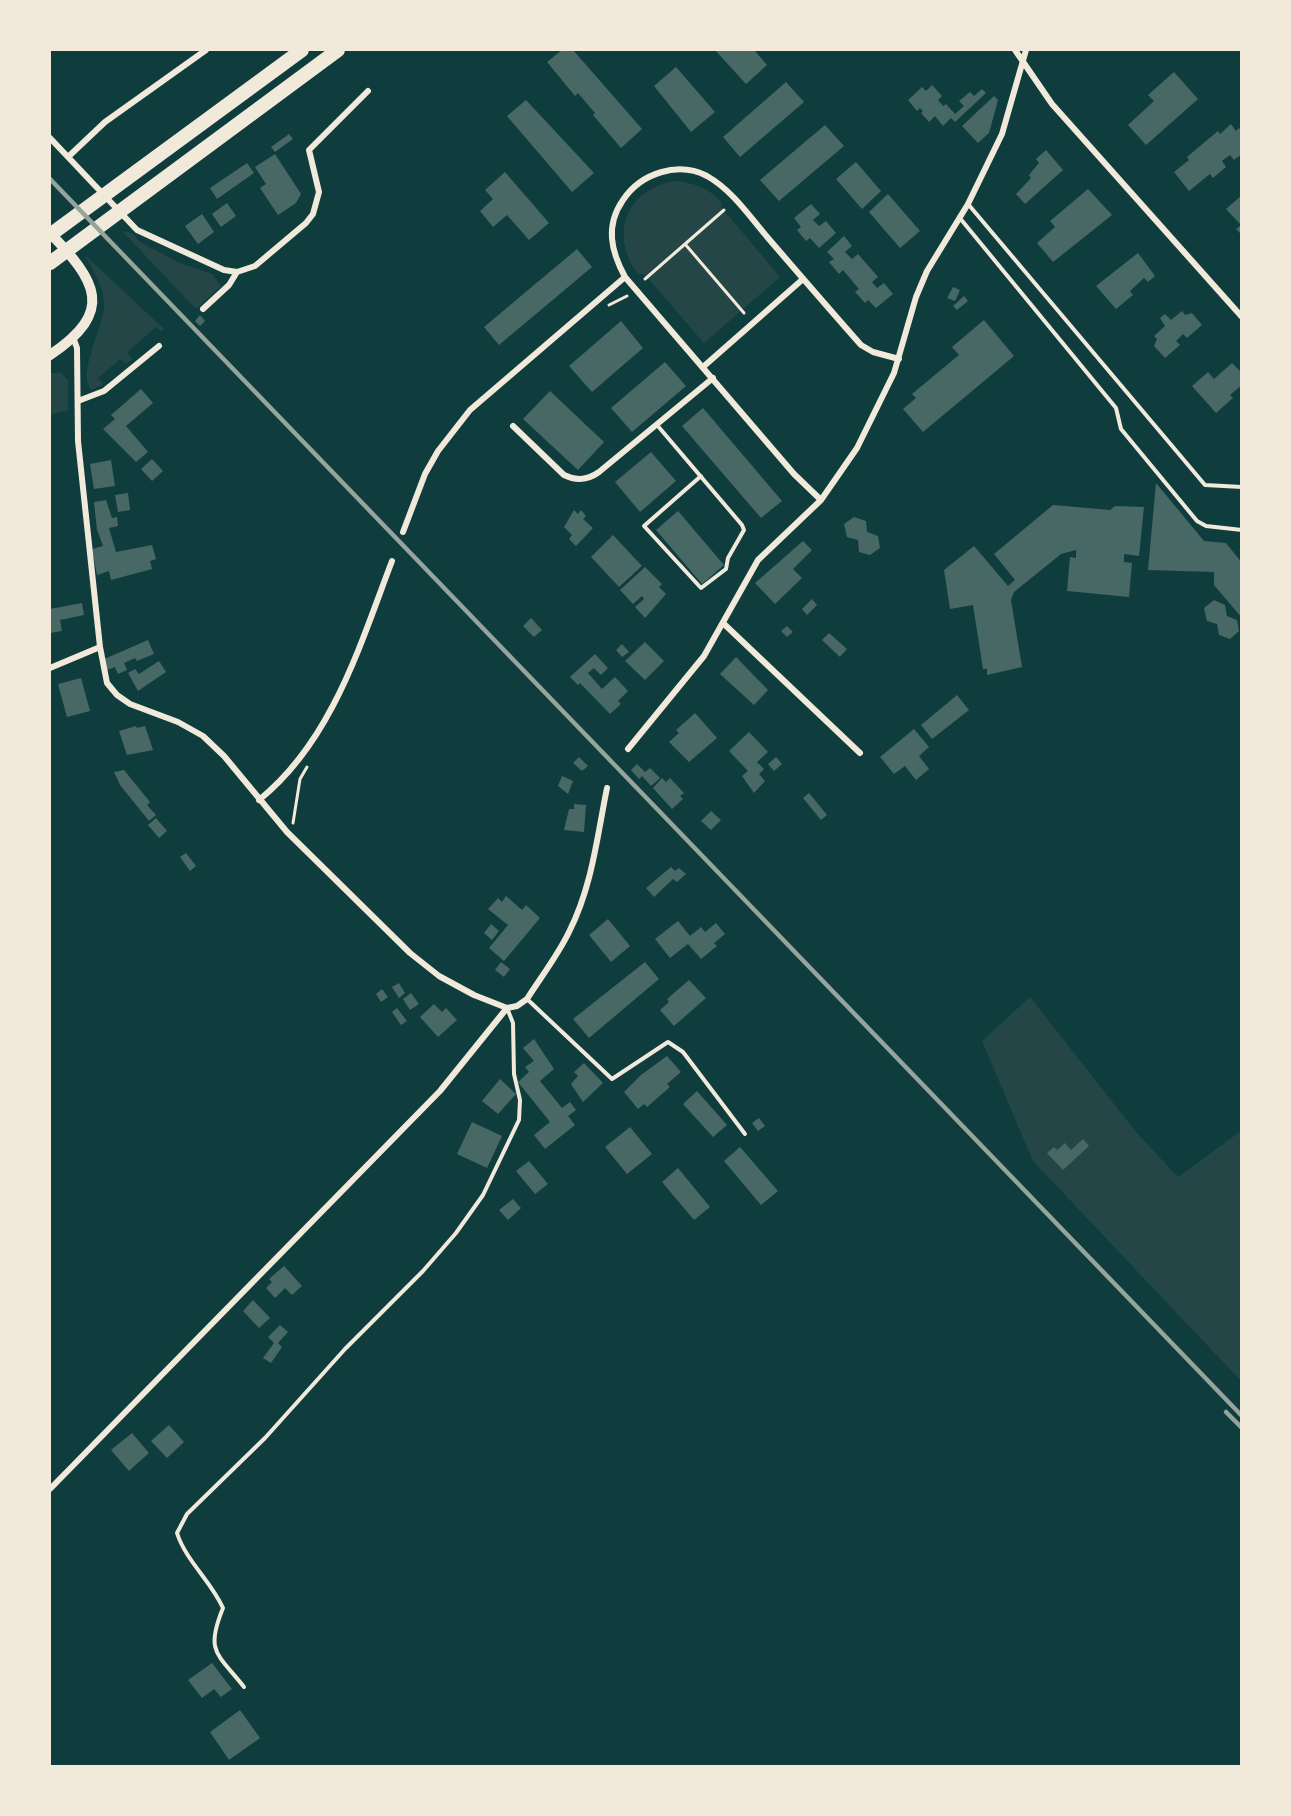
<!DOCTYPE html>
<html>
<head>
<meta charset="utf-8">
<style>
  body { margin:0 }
  #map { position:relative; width:1291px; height:1816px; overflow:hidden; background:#0f3d3e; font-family:Mulish,sans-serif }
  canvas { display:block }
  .frame { position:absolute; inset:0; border:51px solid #f1e9da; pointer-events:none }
</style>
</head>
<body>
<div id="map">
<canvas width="1291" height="1816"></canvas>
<div class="frame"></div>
</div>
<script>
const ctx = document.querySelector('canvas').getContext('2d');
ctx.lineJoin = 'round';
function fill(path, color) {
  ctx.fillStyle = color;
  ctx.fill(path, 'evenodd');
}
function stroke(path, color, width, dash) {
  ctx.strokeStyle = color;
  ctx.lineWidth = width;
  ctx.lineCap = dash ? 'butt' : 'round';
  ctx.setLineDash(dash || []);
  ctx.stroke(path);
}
const green = new Path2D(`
  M675 181C695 183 709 188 722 203L721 207 780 277 704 343 644 274H638C609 235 626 189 675 181Z
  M122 231 132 233 140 242 180 263 212 274 221 286 196 309Z
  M85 255 164 329 161 331 156 327 127 352 132 359 126 364 120 359 98 378 103 384 92 390C76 375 103 329 104 307 105 289 93 271 85 255Z
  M50 373H61L68 380V411L50 414Z
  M1030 997 1136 1132 1178 1177 1241 1131V1381L1033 1161 982 1041Z`);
const building = new Path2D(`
  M562 50H573L642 129 621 148 593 115 595 113 578 93 575 96 547 62Z
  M715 50H754L767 65 746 84Z
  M676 67 715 112 691 132 654 86Z
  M1174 72 1198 99 1146 145 1128 125 1154 101 1148 95Z
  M786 82 804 102 740 157 723 137Z
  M932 85 942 96 938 100 943 106 946 104 955 114 964 106 959 101 970 92 974 96 982 89 986 93 955 122 951 118 943 126 935 116 929 122 921 113 923 111 920 108 917 111 908 100 922 87 926 91Z
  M994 96 998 100 989 133 978 143 962 126Z
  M526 100 594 173 572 192 507 116Z
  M1231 124 1236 131 1239 128 1242 131V154L1234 160 1230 155 1222 161 1226 167 1213 178 1210 174 1189 191 1174 172 1189 160 1187 157 1218 131 1220 134Z
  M825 125 844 146 779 201 760 180Z
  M289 134 293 139 275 152 271 147Z
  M1046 150 1063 170 1025 204 1016 194 1031 178 1029 175 1039 163 1036 159Z
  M275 154 301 194 296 203 278 215 260 188 266 184 255 167Z
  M856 162 881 191 862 209 836 179Z
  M247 163 254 173 217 199 210 188Z
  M505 172 549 223 529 240 507 215 493 227 480 211 493 199 485 190Z
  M1088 189 1112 215 1053 262 1037 243 1055 227 1050 221Z
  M888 194 920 231 900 248 869 212Z
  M1242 195V235L1236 229 1241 225 1226 209Z
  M227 203 236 216 221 227 212 214Z
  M811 204 820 214 813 220 819 226 826 221 836 233 819 248 810 238 806 241 797 230 801 227 794 218Z
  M202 214 214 232 198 244 185 226Z
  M844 236 852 246 845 252 852 259 858 254 878 277 872 282 877 288 884 283 893 294 876 308 868 300 865 303 855 292 859 289 843 270 839 274 829 262 834 259 827 252Z
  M577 249 592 267 499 345 484 327Z
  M1138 253 1155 276 1148 282 1144 278 1130 291 1133 295 1116 309 1096 286Z
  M953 287 960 290 955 301 947 298Z
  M964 296 968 301 957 310 953 306Z
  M1182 311 1185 315 1192 313 1202 325 1187 338 1183 334 1176 341 1180 345 1165 358 1154 346 1157 339 1154 336 1165 326 1160 318 1165 314 1171 320Z
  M200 315 205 321 200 326 195 321Z
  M984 320 1014 356 923 432 903 409 916 398 912 394 959 355 952 347Z
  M621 321 643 348 592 392 569 366Z
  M665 362 686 386 632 432 611 408Z
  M1232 363 1242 373V385L1230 395 1233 398 1216 413 1192 386 1208 372 1214 379Z
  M141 389 153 403 126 426 148 452 136 462 103 429 115 419 111 415Z
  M550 391 604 442 578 470 523 419Z
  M703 408 782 501 761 518 682 426Z
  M651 452 676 481 640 512 615 482Z
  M152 459 163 471 152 481 141 469Z
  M111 460 115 486 94 489 90 464Z
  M1156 483 1204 541 1226 543 1242 563V618L1214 585V572L1148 570Z
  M128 493 130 510 118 512 115 495Z
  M106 500 112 518 117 517 118 526 109 528 116 552 152 545 156 559 150 561 152 569 111 580 109 571 97 575 92 549 103 546 97 530 94 502Z
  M1053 505 1110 510 1115 506 1144 507 1139 556 1124 554V562L1132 563 1129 597 1067 591 1070 557 1076 558V550L1061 554 1014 592 1011 600 1022 667 987 675V669H983L973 605 950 609 944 570 974 546 1008 586 1015 580 994 554Z
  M574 510 578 514 581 510 586 516 583 519 593 528 576 546 569 539 572 535 564 527Z
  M678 511 724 565 702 584 656 530Z
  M854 517 866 521 867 532 878 536 880 548 870 555 859 552 858 540 847 537 844 524Z
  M613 535 642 566 619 587 591 557Z
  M803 541 812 550 793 569 802 578 775 604 755 583Z
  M645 567 662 584 659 587 666 594 645 618 635 607 644 599 642 596 633 604 620 590Z
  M812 599 817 605 807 615 802 609Z
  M1214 600 1225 605 1227 616 1237 620 1239 631 1230 639 1219 635 1217 624 1207 621 1204 608Z
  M82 603 84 615 60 620 62 631 50 633V609Z
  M531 618 542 630 534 637 523 626Z
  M787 626 793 632 787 637 781 631Z
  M829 633 847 649 840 657 822 640Z
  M148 640 154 654 137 661 135 658 124 663 127 670 118 674 115 667 107 670 102 660Z
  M645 642 664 661 645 680 625 661Z
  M622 644 629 652 622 657 616 650Z
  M595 654 608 668 601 675 594 668 588 673 602 689 615 677 628 691 618 701 621 704 610 714 580 683 578 685 570 677Z
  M736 657 768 690 754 705 720 674Z
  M159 661 166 672 138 691 128 673 135 669 139 674Z
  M81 678 90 711 67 717 58 684Z
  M957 695 969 710 932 739 921 725Z
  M695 713 717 738 689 762 669 742 679 733 676 730Z
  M136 726 137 728 145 726 153 750 127 755 119 731Z
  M914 729 929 747 919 756 929 769 916 780 905 766 894 774 880 757Z
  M749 732 768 752 757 762 764 769 759 774 765 781 754 793 742 776 748 771 729 751Z
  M579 757 588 766 582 771 573 763Z
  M776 757 782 764 774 771 768 764Z
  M637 764 645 772 650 768 660 778 651 786 642 776 639 779 631 770Z
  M124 770 150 802 147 805 156 815 149 821 120 785 114 772Z
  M562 776 573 781 568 794 558 786Z
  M662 778 666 782 670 778 684 793 680 796 683 799 672 809 653 788Z
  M809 793 827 815 821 820 803 798Z
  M574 804 586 805 584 832 564 830 569 809H574Z
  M711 811 721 820 711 830 701 821Z
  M156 818 167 831 159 838 148 825Z
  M186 853 196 866 190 871 180 857Z
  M671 867 675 871 679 868 686 874 677 882 673 879 654 897 646 888Z
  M506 896 522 910 526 905 540 918 504 961 489 948 508 925 488 909 498 898 502 902Z
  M608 919 630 946 611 962 589 935Z
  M678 921 690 936 701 927 705 932 716 923 725 934 714 943 717 946 701 959 688 944 670 958 655 939Z
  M491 924 499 931 492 940 484 933Z
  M501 962 510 969 504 977 495 970Z
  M645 962 659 979 589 1038 573 1019Z
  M689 980 706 998 674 1026 660 1010 669 1002 667 999Z
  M399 983 405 993 399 998 392 987Z
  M382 989 388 997 381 1002 376 994Z
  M411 993 419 1004 410 1010 403 999Z
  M434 1004 442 1012 446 1008 457 1020 438 1037 420 1017Z
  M397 1008 407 1021 401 1025 392 1012Z
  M534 1039 554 1069 540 1081 562 1108 570 1102 576 1110 568 1116 575 1125 545 1149 534 1135 550 1122 518 1082 529 1072 525 1067 534 1061 523 1048Z
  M667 1056 681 1072 667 1084 670 1087 647 1107 644 1104 638 1109 624 1092 641 1075Z
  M584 1063 603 1083 583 1102 571 1084 578 1076 574 1072Z
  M500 1079 516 1094 498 1114 482 1101Z
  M697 1091 727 1125 713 1137 683 1104Z
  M759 1118 765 1126 758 1131 752 1123Z
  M472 1122 502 1136 487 1168 457 1154Z
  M630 1127 652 1154 627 1174 605 1147Z
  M1083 1139 1089 1146 1063 1170 1047 1153 1054 1147 1057 1150 1065 1143 1071 1150Z
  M740 1147 778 1191 761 1205 724 1161Z
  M529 1161 548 1184 535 1194 516 1171Z
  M678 1168 710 1207 694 1220 662 1182Z
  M513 1199 521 1208 508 1220 499 1210Z
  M284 1266 302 1286 292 1295 285 1288 275 1298 266 1288 272 1282 269 1279Z
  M253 1300 270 1318 259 1328 243 1311Z
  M280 1325 288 1332 278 1343 282 1347 271 1363 263 1358 274 1343 268 1337Z
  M169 1425 184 1442 167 1458 151 1441Z
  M132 1433 149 1453 129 1471 111 1450Z
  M212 1663 232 1689 221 1697 214 1689 202 1698 188 1680Z
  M240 1710 260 1738 229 1760 210 1732Z`);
const path = new Path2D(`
  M685 244 744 313
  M645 279 724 210
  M609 305 627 296
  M293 823 300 779 307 767`);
const service = new Path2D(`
  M968 204 1205 485 1242 487
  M959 217 1116 408 1121 429 1197 521 1206 526 1242 530
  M657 425 742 525 744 530 728 558 726 569 701 588 644 526 701 476
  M527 999 612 1079 668 1042 683 1052 745 1134
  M244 1687C217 1653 205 1652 223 1608 211 1581 186 1561 177 1533L187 1514 265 1438 345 1349 423 1271 456 1233 483 1195 519 1120 520 1100 514 1074 513 1023 507 1008`);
const minor = new Path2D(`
  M1015 50 1052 104 1242 317
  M50 138 137 230 224 270 237 272
  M68 157 105 122 206 50
  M203 309 229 285 237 272 255 266 306 223 313 214 319 192 309 150 368 91
  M73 337 77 348 78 441 100 647 107 683 117 695 130 704 178 722 203 736 224 756 287 832 410 953 439 976 474 995 507 1008
  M703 367 803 279
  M78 401 104 391 159 346
  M513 426 564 475C576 481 588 480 599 472L713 378
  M821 500 794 474 625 277C611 251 605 226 623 200 641 173 678 161 707 176 732 190 750 217 768 238 799 274 830 310 861 345L873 352 899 359
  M403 532 425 474 438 451 470 410 625 277
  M723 623 860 753
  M50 668 100 647
  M628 749 704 656 758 560 821 500 857 448 894 373 916 297 927 271 968 204 1002 134 1026 50
  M259 800C332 741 360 645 392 561
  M50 1489 440 1091 507 1008 517 1006 527 999C541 977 558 955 569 932 592 887 597 837 607 788`);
const tertiary = new Path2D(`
  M50 233C96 281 116 311 50 355`);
const trunk = new Path2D(`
  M50 235 302 50
  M50 263 338 50`);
const rail = new Path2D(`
  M50 179 1242 1416
  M1226 1412 1242 1428`);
fill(green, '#244646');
fill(building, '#486865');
stroke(path, '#f1e9da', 3);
stroke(service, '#f1e9da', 4);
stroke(minor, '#f1e9da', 6);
stroke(tertiary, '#f1e9da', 10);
stroke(trunk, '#f1e9da', 14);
stroke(rail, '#97a49c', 4.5);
</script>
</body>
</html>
